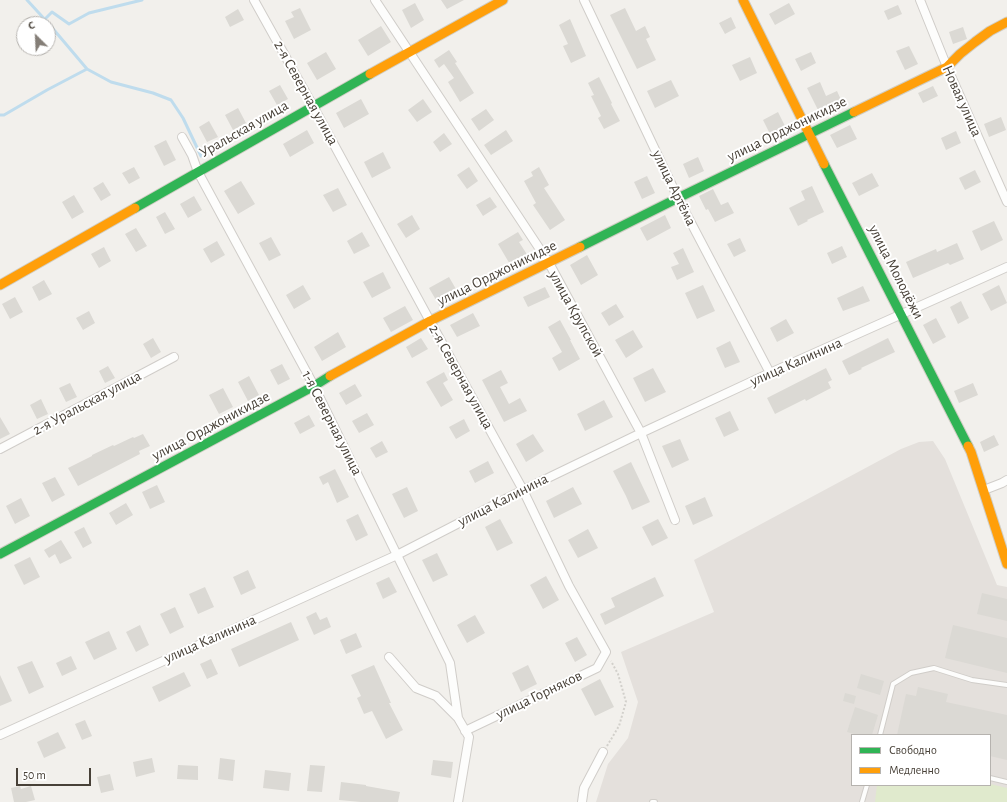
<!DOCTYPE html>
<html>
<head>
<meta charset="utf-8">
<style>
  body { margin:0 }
  #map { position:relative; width:1007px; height:802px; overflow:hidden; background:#f2f0ec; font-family:"Alegreya Sans",sans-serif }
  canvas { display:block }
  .legend { position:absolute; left:851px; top:734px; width:140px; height:52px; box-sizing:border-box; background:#fff; border:1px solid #b6b3af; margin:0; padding:5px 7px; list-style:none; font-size:12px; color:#484138 }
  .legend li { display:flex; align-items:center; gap:8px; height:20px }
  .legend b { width:20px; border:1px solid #b6b3af }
  .north { position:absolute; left:16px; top:16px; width:40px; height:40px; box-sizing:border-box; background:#fff; border:1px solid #b6b3af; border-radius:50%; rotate:336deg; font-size:11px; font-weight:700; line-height:16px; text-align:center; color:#484138 }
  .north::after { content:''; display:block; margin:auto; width:14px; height:18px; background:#847e77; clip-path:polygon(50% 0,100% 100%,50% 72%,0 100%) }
  .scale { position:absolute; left:16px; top:768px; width:75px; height:18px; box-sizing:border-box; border:2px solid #484138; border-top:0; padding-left:5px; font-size:12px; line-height:14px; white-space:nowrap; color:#484138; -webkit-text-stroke:3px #fff; paint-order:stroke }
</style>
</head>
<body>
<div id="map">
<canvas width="1007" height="802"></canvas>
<ul class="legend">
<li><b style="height:5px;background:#30b455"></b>Свободно</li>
<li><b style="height:5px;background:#ff9f0a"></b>Медленно</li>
</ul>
<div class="north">С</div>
<div class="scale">50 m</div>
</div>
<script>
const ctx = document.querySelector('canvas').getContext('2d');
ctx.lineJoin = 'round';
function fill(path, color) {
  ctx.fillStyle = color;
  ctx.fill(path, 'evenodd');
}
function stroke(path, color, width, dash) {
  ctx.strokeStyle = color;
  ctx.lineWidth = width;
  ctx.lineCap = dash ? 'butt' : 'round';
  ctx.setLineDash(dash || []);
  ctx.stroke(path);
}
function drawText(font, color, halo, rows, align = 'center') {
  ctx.font = font + ' "Alegreya Sans",sans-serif';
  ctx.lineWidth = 4;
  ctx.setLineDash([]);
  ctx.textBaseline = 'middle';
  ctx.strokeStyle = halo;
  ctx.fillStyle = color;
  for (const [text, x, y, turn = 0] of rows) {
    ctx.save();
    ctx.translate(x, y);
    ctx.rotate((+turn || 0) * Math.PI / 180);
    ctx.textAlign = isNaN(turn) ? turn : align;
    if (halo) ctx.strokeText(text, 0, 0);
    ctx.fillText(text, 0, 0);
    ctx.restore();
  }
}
const industrial = new Path2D(`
  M933 441 945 459 997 585 1007 587V802H596L608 764 628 738 638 702 621 652 714 612 694 560 901 449 919 442ZM852 735H990V785H852Z`);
const green = new Path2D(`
  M990 784 1007 788V802H875L877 785H990Z`);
const stream = new Path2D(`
  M27 0 49 24 87 69 111 82 153 93 171 100 183 118 201 156
  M45 19 52 12 69 24 89 13 142 0
  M0 115H4L47 90 87 69`);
const building = new Path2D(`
  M441 0H464L447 9Z
  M415 3 424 20 411 28 402 10Z
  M789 3 795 14 775 25 769 14Z
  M898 5 902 14 888 20 884 11Z
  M300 8 311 30 294 39 285 21 294 17 291 12Z
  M625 8 636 31 645 26 650 37 646 39 656 60 637 69 610 15Z
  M238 9 244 20 230 27 225 17Z
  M731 17 736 28 725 34 719 23Z
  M570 19 586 56 571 63 563 46 568 44 559 25Z
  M381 26 391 42 368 56 358 40Z
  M963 27 967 39 953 44 949 32Z
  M909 46 918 64 905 70 896 51Z
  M449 50 457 62 455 63 474 93 460 102 448 82 454 78 444 64 439 68 434 60Z
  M326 52 336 69 317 80 307 63Z
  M811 52 816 63 801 71 795 59Z
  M750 57 757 73 740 81 732 65Z
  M599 77 612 103 611 104 620 121 604 129 598 118 601 116 591 96 594 95 588 83Z
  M671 80 679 96 655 108 647 91Z
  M820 82 826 96 837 91 842 102 820 114 807 88Z
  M280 85 288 99 277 105 269 91Z
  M933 86 938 96 923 103 918 93Z
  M361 99 369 114 344 128 336 113Z
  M423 99 432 112 417 122 408 110Z
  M238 108 246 123 233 130 225 115Z
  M486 109 494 120 479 131 471 119Z
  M778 112 786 128 771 136 763 120Z
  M1001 117 1006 130 989 137 984 124Z
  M209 121 218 137 207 142 199 127Z
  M850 125 857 139 837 148 830 135Z
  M307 130 314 143 290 157 283 144Z
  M506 130 513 141 491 155 484 145Z
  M956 131 961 143 946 150 941 138Z
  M444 133 452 144 440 152 433 142Z
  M166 140 176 160 164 166 154 146Z
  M383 152 391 168 372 178 364 162Z
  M698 157 704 171 689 178 683 164Z
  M134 167 140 178 129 184 122 173Z
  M469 167 478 181 467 189 457 175Z
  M539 167 549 185 544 188 565 220 550 230 533 205 536 203 524 181 533 176 531 172Z
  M975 170 981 182 965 190 959 178Z
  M872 173 879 186 859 196 852 183Z
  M647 176 655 193 642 199 634 182Z
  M241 181 255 204 238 214 224 191Z
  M103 182 111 195 101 201 93 188Z
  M812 186 824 212 807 220 808 221 798 226 789 208 805 200 801 191Z
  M338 188 347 205 333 212 323 195Z
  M713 189 721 205 728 202 734 213 715 222 708 209 706 210 699 196Z
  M74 195 84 212 72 219 62 202Z
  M194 196 202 210 188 218 180 204Z
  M490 197 497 207 483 216 476 205Z
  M165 212 175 229 165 234 156 217Z
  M412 215 420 229 406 238 397 224Z
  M665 215 671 228 647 241 640 228Z
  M994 221 1003 240 981 251 972 231Z
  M136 228 147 246 136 252 125 234Z
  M362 232 370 246 354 254 347 241Z
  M518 232 523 240 519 242 528 256 511 266 498 244Z
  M271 237 281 255 269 261 259 243Z
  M740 238 746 251 734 257 727 244Z
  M217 241 225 255 211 263 203 249Z
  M957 243 964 259 950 265 948 263 913 278 906 262 936 249 937 252Z
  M842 246 847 257 832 264 827 253Z
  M104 247 111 261 99 268 91 254Z
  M683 248 694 272 677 280 671 267 679 264 673 253Z
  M587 255 598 275 581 285 570 265Z
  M383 272 391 288 372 298 363 282Z
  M449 277 460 296 440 307 429 288Z
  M44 280 52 294 39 301 32 287Z
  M303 285 311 299 294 309 286 295Z
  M703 285 715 311 697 319 685 293Z
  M999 285 1007 303 991 311 982 294Z
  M863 286 870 301 843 311 837 298Z
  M545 287 550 297 528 307 523 297Z
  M15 297 23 312 10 319 2 304Z
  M961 301 969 318 958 324 950 307Z
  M616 304 624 317 609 326 601 313Z
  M405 306 413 320 391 332 383 318Z
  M89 311 95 323 83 330 76 318Z
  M473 313 480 326 457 337 450 325Z
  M936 318 946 337 933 344 923 325Z
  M786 319 794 333 777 342 770 328Z
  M560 320 571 340H570L580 359 559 371 552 358 562 352 548 327Z
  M633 330 643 347 626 358 615 340Z
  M338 332 346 347 322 361 314 347Z
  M153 338 161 352 151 358 143 344Z
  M421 338 428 349 412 358 406 347Z
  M888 338 895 352 861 368 862 369 849 375 842 361Z
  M730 341 740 362 725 368 716 348Z
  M282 364 290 379 278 385 270 370Z
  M108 366 115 378 105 383 99 371Z
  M653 368 666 392 645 402 633 378Z
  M826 368 832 380 828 382 831 388 806 401 805 399 775 414 767 398Z
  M501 370 508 383 500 387 509 404 520 398 527 411 504 422 482 380Z
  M444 372 448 380 443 383 453 400 441 407 426 382Z
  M249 376 259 395 248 401 238 382Z
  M70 383 77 397 66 402 59 388Z
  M973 383 978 395 959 403 954 391Z
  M355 384 362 396 346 405 339 393Z
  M223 388 233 407 219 414 209 395Z
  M41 399 48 414 37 419 30 405Z
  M604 400 613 417 585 431 577 414Z
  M730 411 739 430 724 437 715 418Z
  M367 413 374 425 359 433 352 421Z
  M309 415 315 426 300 434 294 423Z
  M0 417 10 434 0 439Z
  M464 419 470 431 456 439 449 427Z
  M143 434 150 446 139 451 140 454 78 486 68 468 92 456V455L113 445 114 446 133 437 134 438Z
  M533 434 544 451 526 462 516 444Z
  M994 435 999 445 984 452 980 442Z
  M680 439 689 460 672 468 662 446Z
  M382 441 388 452 376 458 370 448Z
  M488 461 494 473 475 483 469 471Z
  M631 462 650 502 632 510 626 496 613 471Z
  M335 469 349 497 337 503 328 482 323 485 319 477Z
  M55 477 65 495 52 502 42 483Z
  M157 485 165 502 150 509 142 492Z
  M407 487 418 511 404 518 392 494Z
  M573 487 582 504 554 518 546 501Z
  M705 497 713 516 693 525 685 506Z
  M21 498 30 516 15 524 6 506Z
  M126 503 133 515 116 525 109 513Z
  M358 514 368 535 356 541 346 520Z
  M500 519 513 543 497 551 485 527Z
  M658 519 668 538 652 546 642 527Z
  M84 527 92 543 83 548 74 532Z
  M588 529 598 548 578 558 568 540Z
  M61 540 72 558 60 564 55 554 49 558 44 550Z
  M437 553 448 575 433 582 422 560Z
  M30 557 40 577 24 585 14 565Z
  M248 570 256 588 241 595 233 577Z
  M546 576 559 600 543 609 530 585Z
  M389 577 397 592 383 599 376 583Z
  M655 577 664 596 605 625 600 614 615 607 611 598Z
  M205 587 214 607 198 614 189 594Z
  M982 593 1007 599V621L977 614Z
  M175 607 184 627 170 634 160 614Z
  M316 612 320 620 327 617 331 627 314 635 306 617Z
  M475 615 485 633 467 643 457 625Z
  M291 622 299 640 239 667 231 649Z
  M140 625 149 645 136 652 126 632Z
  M953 625 1007 638V673L945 658Z
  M109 631 117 649 94 660 85 642Z
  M356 633 362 647 346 654 340 640Z
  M577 637 587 655 575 662 565 643Z
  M71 656 77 669 62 676 56 663Z
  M211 659 218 674 207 679 200 664Z
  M32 661 44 687 29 694 17 667Z
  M374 665 391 703H389L403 730 386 739 372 711 364 714 357 698 361 696 351 675Z
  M528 665 537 684 521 692 512 673Z
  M184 672 191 686 159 702 152 687Z
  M861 674 884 681 880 695 857 688Z
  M0 675 12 701 0 706Z
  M600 679 614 707 595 716 581 689Z
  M918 687 948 694 946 702 1007 715V760L990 756V735H897L906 694 916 696Z
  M845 693 856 696 854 704 843 701Z
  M855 707 878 715 872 735H858L847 732Z
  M85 720 92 736 82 740 75 724Z
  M58 732 66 748 44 758 37 742Z
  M152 758 155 772 136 777 133 762Z
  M220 758 235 760 233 781 218 779Z
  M433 760 453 762 451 778 431 775Z
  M178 765 198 766V780L177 779Z
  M310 765 325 766 322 792 307 791Z
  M265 770 291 773 289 791 263 788Z
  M110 774 114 790 101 793 97 777Z
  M341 782 366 785V786L400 792 398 802H361L339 800Z
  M20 786 21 789 31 786 35 800 26 802H14L11 788Z`);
const path = new Path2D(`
  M607 746 619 726 626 702 618 674 611 661`);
const lane = new Path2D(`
  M880 735 893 684 911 673 934 668 972 680 1007 685
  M990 778 1007 782
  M652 802H655
  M862 802 867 785`);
const street = new Path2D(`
  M254 0 313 106 430 321 523 490 569 586 606 652 597 668 465 731
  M375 0 549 263 641 433 675 520
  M584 0 678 198 770 373
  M920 0 947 67 1007 202
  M182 137 192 155 198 172 314 386 450 663 458 718 469 737 458 802
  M0 449 174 357
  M984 490 1002 483 1007 480
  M389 657 416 688 436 696 458 718
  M0 735 397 555 523 490 641 433 770 373 1007 267
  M582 802 584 788 603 752`);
const fast = new Path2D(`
  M824 164 968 446
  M135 208 370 74
  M580 247 678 198 854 112
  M0 554 314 386 330 376`);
const slow = new Path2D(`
  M743 0 824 164
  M370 74 503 0
  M854 112 947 67 960 54 975 42 990 31 1007 22
  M0 285 135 208
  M330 376 430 321 580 247
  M968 446 971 452 1007 564`);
const streetNames = [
  ["2-я Северная улица",306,93,61],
  ["Новая улица",962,101,66],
  ["Уральская улица",244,129,-30],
  ["улица Орджоникидзе",787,129,-26],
  ["улица Артёма",674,188,64],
  ["улица Молодёжи",896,272,63],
  ["улица Орджоникидзе",497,273,-26],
  ["улица Крупской",576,314,61],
  ["улица Калинина",796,362,-24],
  ["2-я Северная улица",461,377,61],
  ["2-я Уральская улица",87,403,-28],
  ["1-я Северная улица",332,423,63],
  ["улица Орджоникидзе",211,426,-28],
  ["улица Калинина",503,500,-27],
  ["улица Калинина",210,639,-24],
  ["улица Горняков",539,695,-26]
];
fill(industrial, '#e4e0dc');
fill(green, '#e0eacd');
stroke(stream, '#bfdced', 3);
fill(building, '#dbd9d4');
stroke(lane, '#d0cdc9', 6);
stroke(street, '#d0cdc9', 10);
stroke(fast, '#d0cdc3', 11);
stroke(slow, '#d0cdc3', 11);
stroke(path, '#d2d0cb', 2, [2, 2]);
stroke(lane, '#fdfdfc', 4);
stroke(street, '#fdfdfc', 8);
stroke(fast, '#30b455', 9);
stroke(slow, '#ff9f0a', 9);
drawText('15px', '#484138', '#fff', streetNames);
</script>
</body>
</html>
